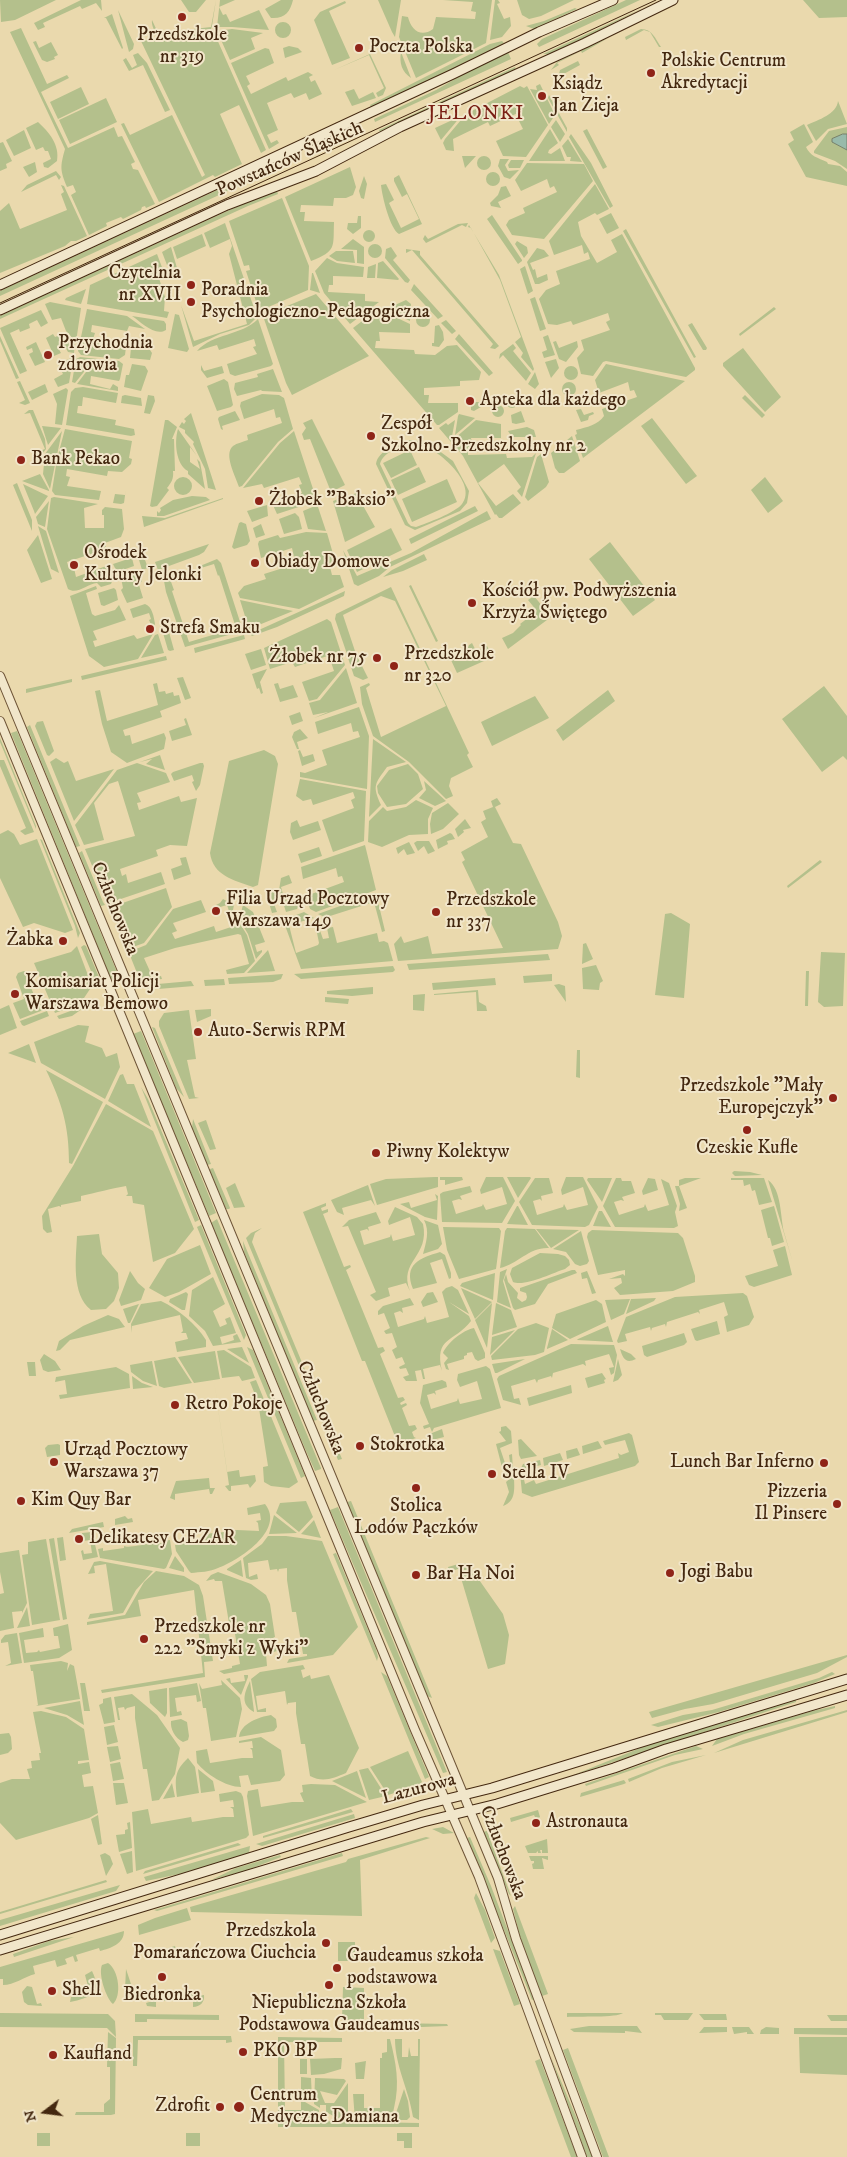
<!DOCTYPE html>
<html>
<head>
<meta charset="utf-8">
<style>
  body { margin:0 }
  #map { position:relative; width:847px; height:2157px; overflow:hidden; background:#ead9ad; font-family:"IM FELL DW Pica",serif }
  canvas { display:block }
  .north { position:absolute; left:20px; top:2087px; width:50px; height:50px; -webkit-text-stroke:4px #f1e6ca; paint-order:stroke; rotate:255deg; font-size:14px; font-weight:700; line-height:20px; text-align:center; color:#442810 }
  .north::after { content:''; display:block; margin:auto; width:18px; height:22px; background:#442810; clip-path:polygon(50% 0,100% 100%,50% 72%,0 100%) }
</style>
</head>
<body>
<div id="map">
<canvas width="847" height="2157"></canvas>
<div class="north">N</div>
</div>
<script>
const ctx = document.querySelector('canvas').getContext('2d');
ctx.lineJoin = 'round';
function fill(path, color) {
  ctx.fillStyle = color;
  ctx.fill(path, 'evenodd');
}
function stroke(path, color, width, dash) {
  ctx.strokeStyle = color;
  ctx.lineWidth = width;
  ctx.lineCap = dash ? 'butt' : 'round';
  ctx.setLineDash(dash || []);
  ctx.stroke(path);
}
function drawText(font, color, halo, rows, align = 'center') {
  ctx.font = font + ' "IM FELL DW Pica",serif';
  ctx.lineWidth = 4;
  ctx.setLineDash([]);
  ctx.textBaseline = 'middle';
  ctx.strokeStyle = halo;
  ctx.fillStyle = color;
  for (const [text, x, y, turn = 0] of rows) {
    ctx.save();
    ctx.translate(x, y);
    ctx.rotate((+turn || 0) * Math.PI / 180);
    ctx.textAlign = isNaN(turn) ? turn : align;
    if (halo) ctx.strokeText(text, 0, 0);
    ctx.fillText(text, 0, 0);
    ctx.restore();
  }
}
const green = new Path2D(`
  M0 0H56L15 20 1 22Z
  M81 0H101L102 11 96 3 82 9 80 6 43 23 45 27 38 30 34 23Z
  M181 0H206L196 12H189Z
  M216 0 212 26 211 29 159 35C155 33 151 25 152 20L158 33 211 27Z
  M220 0H235L219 7 223 15 226 14 230 22 259 10 269 30 232 27H217Z
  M281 0H293C290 12 285 19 271 18L265 9Z
  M378 0H401L395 37 392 32Z
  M443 0H492L486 43 416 78 399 37 402 16 408 17C411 30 421 38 433 29L436 17 475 19 476 12 471 11 473 2Z
  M495 0H498L500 3 497 4 504 19 510 17 511 26 502 37 490 40Z
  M517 0H574L541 16 529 19 522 15Z
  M626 0H640L539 47 537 44 542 39Z
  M803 0H847V17L819 18Z
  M345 1 346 3 329 11 350 58 332 65 314 20 320 12Z
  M575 8 577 9 534 29 526 26 544 21Z
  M641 9 552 54H543Z
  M118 10 134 44 133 49 129 52Z
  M112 14 123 48 122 49 106 18H104Z
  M275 30a8 8 0 1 1 16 0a8 8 0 1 1-16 0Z
  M21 28 47 84 67 75 69 78 41 92 68 148 114 127 118 137 122 136 135 162 131 164 133 169 138 170 155 204 146 208 145 206 142 207 141 210 123 219 121 217 106 223 107 226 89 235 71 195 76 192 73 185 67 187C60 170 60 167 65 149L10 32Z
  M232 29 263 33 251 38 255 49 230 60 217 31Z
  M641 29C652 29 655 38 661 47H659L650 32 644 30 626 40 625 37Z
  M208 32 216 37 266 150 261 153 239 105 220 114 242 164 215 177 213 175 159 202 121 124 124 123 130 135 172 115 202 177 205 175 141 41Z
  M608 38 582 53 581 51 557 63 559 65 551 70 557 62Z
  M36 41 39 48 51 42 58 55 54 57 55 59 47 62 42 60 33 42Z
  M502 41 504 43 450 71 371 107 370 105 490 44Z
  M289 46 298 48 302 52 285 58 283 48Z
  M265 48 269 49 274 63 246 76 250 84 247 86 251 94 286 77 288 81 308 72 313 75 309 77 311 82 315 80 322 94 309 100 306 93 294 98 291 93 267 103 278 130 267 135 271 143 277 140 279 143 269 149 231 63Z
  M401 52 411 78C402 72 399 63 401 52Z
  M508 52 511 59 375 122 374 119 436 90 476 67Z
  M138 53 147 63 170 110 165 112 143 65 129 71 123 60 126 58 132 68 137 65 133 55Z
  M370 54 386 88 383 95 378 97 376 93 384 88 369 55 334 70Z
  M578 61 580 65 560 76 559 74 560 70Z
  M515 67 516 70 381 134 379 130Z
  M540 84 555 115 549 124 530 89 537 90 536 86Z
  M520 86 524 88 527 86 548 125 526 157 503 156 496 141 523 129 519 121 523 119 520 112 490 126 488 122 453 139 454 151 446 150 443 143 445 139 466 114Z
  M81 87 89 104 58 119 50 102Z
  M354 89 359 99 373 92 376 98 352 106 345 92Z
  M549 95 567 128V132L548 98Z
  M106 98 117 122 70 144 59 120Z
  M838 101 847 124 828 129 816 141 807 125C818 120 837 114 838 101Z
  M461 116 441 140 435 128Z
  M556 120 565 134 560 142 551 127Z
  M38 122C49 132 60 145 57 161L48 168 44 167 43 163 51 159 48 151H45L43 147 36 150 26 128Z
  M804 124 813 142 806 147C810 156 818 158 827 162L828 164 840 166 847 172V186L806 177 788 144 794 140 790 132Z
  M847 127V134H843L834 143 847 150V169L835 161 814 153V151L829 131Z
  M550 129 558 143 549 150 548 153 551 154 560 148 565 161H529Z
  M587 129 607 167 603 169 583 131Z
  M24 130 31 148 14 156 6 140Z
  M571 134 591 163 613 206 610 208 569 137Z
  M568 139 582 162 570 161 571 157H567L562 146Z
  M3 142 12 161 6 164 7 168 0 171V143Z
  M477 163a7 7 0 1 1 14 0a7 7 0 1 1-14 0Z
  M462 156H476L465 168Z
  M500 159H509L505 165 508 171 519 170 510 179 504 177 498 166Z
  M511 160H524L520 168H509L508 165Z
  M35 162 37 172 29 177 23 167Z
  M527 163 584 164 593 181 544 239 512 235 506 225 509 220 525 213 523 208 557 192 554 186 550 188 547 179 521 191 515 180Z
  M350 167 356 187 353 195 346 198H334L333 206 301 205 300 212H305L304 221 334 222C333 247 337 251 311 261L285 197Z
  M56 171 61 177 59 180 56 175 21 192 27 185Z
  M486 179a7 7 0 1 1 14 0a7 7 0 1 1-14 0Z
  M254 173 256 178 0 296V291Z
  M399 175 422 224 399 234C390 229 382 196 381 185L386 184 394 200 389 203 401 228 419 219 407 194 402 197 394 181V178Z
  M364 176 367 184 364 199 361 198 359 191Z
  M595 184 609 209 597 215 595 213 578 222 581 236 597 263 617 252 611 240 622 234 695 368V370L686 377 606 361 603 362 593 376 581 374 577 358 584 350 581 340 610 330 606 322 610 320 608 313 573 325 571 321 557 325 548 324 539 299 546 290 560 284 556 271 590 259 588 252 584 254 582 245 554 255 549 241Z
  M61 185 64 186 87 236 76 241H71L65 246 0 273V211L9 203 20 229 67 210 61 194 64 192Z
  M506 186 511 196 498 202 501 208 491 206 490 203 498 195 501 187Z
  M277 191 278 194 248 206 0 319V316L236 207Z
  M282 198 309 266 308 290 259 311 246 271 250 270 249 265 244 266 229 221Z
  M611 213 619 228 607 234 599 219Z
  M492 215 522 260V261L518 264 487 219Z
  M358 216H361V228L353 234 347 229 348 223H357Z
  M225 223 257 317 249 325 220 334 193 347 181 305 194 341 247 324 229 254 232 246 230 239 210 248 204 233Z
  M468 223 466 227 462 225 426 243 423 239 425 235 428 239 458 224Z
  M469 225 499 275 534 369 533 371 521 357 523 353 515 342 521 337 500 280 471 228 468 227Z
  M626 229 696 357 694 358 623 231Z
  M363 236a6 6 0 1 1 12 0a6 6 0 1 1-12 0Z
  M202 234 206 246 177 259 173 247Z
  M353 239 364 247V264L357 263V250L341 249Z
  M517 241 527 247 528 253 524 258 515 244Z
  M368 251a7 7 0 1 1 14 0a7 7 0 1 1-14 0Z
  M171 247 177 268 167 265 162 252Z
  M391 247 397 256 393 260 410 280 408 283 405 282 385 258 386 249Z
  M537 248 544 250 549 256 530 263 533 270 535 269 537 278 547 274 548 280 539 284H535L527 262Z
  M406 249 420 251V255L499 346 495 349 490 348 493 344 412 250 406 253Z
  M336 251H353L355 263 337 261 329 256Z
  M157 254 163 270 157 272 165 297 164 311 169 312 167 318 87 304 90 285Z
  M327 258 337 263 364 267 363 277 333 276V285H329L328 292 365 294V301L379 302 350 324 324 293 315 271Z
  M383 261 399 279 398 280 377 278 378 263Z
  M376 264 375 278H367L368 267Z
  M525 266 533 291 528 294 520 269Z
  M312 273H313L320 293 310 290Z
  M414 284 443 316 438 319 411 290Z
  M86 289 81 304 65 300 66 298Z
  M316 294 369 356 292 395 286 383 263 316Z
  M535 297 546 329 540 331 530 299Z
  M406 300 411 304 410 321 386 309Z
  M50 302 81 308 76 342 66 331 61 318 52 320 45 304Z
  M774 307 776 309 740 336 739 334Z
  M87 309 127 316 145 329 129 326 127 331 92 325 91 332 95 333 92 342 126 347 125 355 119 359 81 355 78 351Z
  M378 309 410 324V333L379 332 380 341H376L375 348 414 350 415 354 435 355 447 346 457 345 481 372 479 380 460 381V386L424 388V395H429L428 403H458V412L439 425H437L353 328Z
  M41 310 48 323 41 327 37 320 29 324 30 328 20 332 19 329 10 333 27 371 20 374 0 328Z
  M416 320a7 7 0 1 1 14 0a7 7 0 1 1-14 0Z
  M175 314 179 315 189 349 187 352 168 348Z
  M132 316 164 321 166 324V330C155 337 141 322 132 316Z
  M258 319 273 364 271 366 235 376 230 374 227 364 257 354 253 347 256 346 254 339 219 350 217 345 197 351C213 333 241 336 258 319Z
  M446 320 456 331 452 334 441 323Z
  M692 323 707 348 706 350H703L688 325Z
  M439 325 443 332 444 340 439 347 432 346V343H434L435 326Z
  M65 333 75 344 74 353 68 352 63 343 57 346 61 353 54 356 46 338 53 334 55 337Z
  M459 334 493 373 489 376 455 339Z
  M548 335 555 355 544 358 542 352 547 350 543 337Z
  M0 336 19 378 16 379 0 341Z
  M556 341 559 348 577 341 578 347 566 362 559 359 553 342Z
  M36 342 45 362 35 366 29 354 33 352 32 348 27 350 26 347Z
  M513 344 516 348 513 351 531 373 526 381 503 355 499 359 500 354Z
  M131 348 150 350 152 353 150 360 130 358Z
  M743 348 781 397 765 412 723 366V363Z
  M80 357 98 359 91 363 75 383 72 382 76 359Z
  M71 358 73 359 69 383 58 387 54 379 63 374 58 364Z
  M101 359 119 361 123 364 120 379 119 381 91 376 90 384 110 389 113 384 118 387V391L77 384 92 364Z
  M556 359 559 368 551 378 545 362Z
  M132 364 145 366 148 371 141 391 124 387 126 375H129Z
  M606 364 685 381 583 458 575 435 577 434 576 430C587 427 598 425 604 416L602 409 637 397 634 390 630 391 628 382 599 393 595 380Z
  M201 365 204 371 222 366 224 373 207 378 201 370Z
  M564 373a7 7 0 1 1 14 0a7 7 0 1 1-14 0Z
  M273 369 282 392 262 391 261 390 237 396 234 389 235 383 258 377 257 374Z
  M535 372 539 384 535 389 528 384Z
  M224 379 228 382 233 405 231 407 217 411 207 386Z
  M20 381 30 403 25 405 19 403 25 400 17 382Z
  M562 389a7 7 0 1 1 14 0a7 7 0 1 1-14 0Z
  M45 384 48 392 32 400 28 392Z
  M83 387 118 393 116 403 83 397 82 406H78L77 413 116 420 115 425 134 429 135 435 131 436 66 425 71 392 75 388Z
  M66 388 68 390 62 425 55 424 57 404 53 394Z
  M262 394 279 395 284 398 293 429 278 442 242 486 239 487C236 477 223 454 233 446 237 443 243 442 248 440L247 435 282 423 280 417 276 418 274 409 244 419 240 406 241 402Z
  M125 395 141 398 142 406 121 403 122 396Z
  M148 395 154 396 155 401 150 414 144 413Z
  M482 395H487L488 403 474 411 471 410V402H482Z
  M745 395 765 415 762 418 742 398Z
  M506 402a6 6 0 1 1 12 0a6 6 0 1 1-12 0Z
  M492 411a6 6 0 1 1 12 0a6 6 0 1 1-12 0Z
  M581 409 584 415 593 412 594 414 589 416 588 420 581 422 576 410Z
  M29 410H33L45 439 46 449 36 462 37 452 45 449 30 413 24 414Z
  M235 411 240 420 222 426 223 430 221 429 218 419 219 417Z
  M521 411 525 422 516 424 512 423 511 415Z
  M191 413 216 490 208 488 205 469 193 444 194 442 185 433V430L179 427 182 422 184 424 186 421 184 419Z
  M459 414 475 418 455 435 458 416Z
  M652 418 697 476 686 484 641 426Z
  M312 419 345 485 331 492 310 439 304 440 302 434 306 428 303 423Z
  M165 420H168L177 427 172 439H174L175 471H173C174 479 171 483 167 488L169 490 157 506 152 507 150 506Z
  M455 420 451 442 439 428 446 423 448 425Z
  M476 420 501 424V438H471L473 447H468V455L506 454 507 458 532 457 536 453 522 497 517 491 521 487 504 464 478 483 496 506 513 494 521 503 502 518H499L496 514 495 515 463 456 454 445 455 438Z
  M42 426 61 428 48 445Z
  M527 427 534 430 536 437H512L508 431Z
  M65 429 132 441 129 458 132 459 131 464 122 472 108 471 107 476 67 469 66 476 70 477 67 486 101 491 99 500 55 495 52 491 57 459Z
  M178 429 197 456 190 447V462L200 469 197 459 200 462 205 489 188 474V471C176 465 174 442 178 429Z
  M62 431 50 489 43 474 45 454Z
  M294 431 317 501 277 514 272 503 302 493 299 485 302 484 299 477 264 488 262 484 243 488 280 443Z
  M572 436 580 461 564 473H559L555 468 551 453Z
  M410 440 427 442 453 461 469 491 467 503 460 511 415 530 405 525 376 464C378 450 398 444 410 440ZM416 443C435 446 479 483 462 504 455 513 427 523 416 527L411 526 408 523 380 464C383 451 404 445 416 443Z
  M410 450 417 465 391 478 383 463Z
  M541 454 549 482 546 487 528 501 525 497 537 457Z
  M419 467 426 482 398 495 391 480Z
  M40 474 49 490V491L22 481Z
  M174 486a9 9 0 1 1 18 0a9 9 0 1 1-18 0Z
  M765 477 783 501 768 513 751 490Z
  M447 479 457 502 412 522 402 499Z
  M17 483 32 520V531L13 485Z
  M23 484 48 496 35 514 34 511Z
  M126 488 124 503 121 504 113 503 115 494 125 495Z
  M356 493 375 527 345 542 333 501 343 497 345 499Z
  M192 496 206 497 210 500 164 516H157V511L159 513 161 510 160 508 173 500Z
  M54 497 98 504 84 508 85 528H104V515H102V510L105 507 122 509 124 529 121 537 105 543 106 549 67 562 69 569 74 568 76 577 109 565 113 579 111 584 101 587 97 583C87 584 77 595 68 589L47 529 51 498Z
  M223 498V499L144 527 142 516 165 518Z
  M49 501 45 527 38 524 36 517Z
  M267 505 268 516 252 522 247 511Z
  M315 506 318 507 326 531 308 529 303 511Z
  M475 506 478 511 411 544 409 539Z
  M487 511 491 519 390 567 379 576 358 586 354 584 343 550 357 576 411 553Z
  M295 513 299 517 302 529 284 534 279 519Z
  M241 522 246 524 250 541 247 545 234 549 232 547 239 523Z
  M261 524 265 535 256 538 253 528Z
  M38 526 46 531 59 573 51 569Z
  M391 528 402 550 357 572 347 550Z
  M306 532 327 533 336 564 330 567 332 575H340L344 587 299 609 240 598 238 593 244 586 266 579 264 574 299 563 297 556 294 557 292 548 261 558 258 544 259 541 278 535 280 538Z
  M38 535 52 579 41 583 27 550Z
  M610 542 655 600 633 616 589 559Z
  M125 544 129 546 134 566 117 572 113 564 131 558 129 551 126 552Z
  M209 544 204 552 199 555 158 570 155 562Z
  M142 552 148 568 142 570 137 553Z
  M424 554 427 560 403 571 383 577 392 570Z
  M217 559 221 563 243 631 185 647 166 592 164 581 167 577 182 572V574L170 579 174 590 172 591 189 642 236 628 219 575 218 576 214 564 201 568 200 566Z
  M135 572 139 574 142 581 139 585 143 598 127 603 121 590 123 588 121 578 123 575Z
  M411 585 438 641 436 642 409 586Z
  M96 586 97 589 86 593 92 614 95 616 115 610 119 605 126 620 93 631 97 640 93 641 95 647 134 635 137 639 153 634 138 659 104 667 89 656 70 596Z
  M391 587 469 753 467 755 473 767 451 778 449 786 453 796 446 799 409 762 373 736 362 704 360 687 369 683 370 685 366 688 381 737 446 706 395 601 381 596 343 615 355 651 347 654 335 619 336 614Z
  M114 588 116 590 118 600 104 606 101 605 98 593Z
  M345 591 344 596 277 627 252 636 250 634Z
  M534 596 551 617 508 649 502 638 513 633 521 625 520 624 537 611 528 600Z
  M240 600 293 611 249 629Z
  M145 604C152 606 154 617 155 624L153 629 149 620 151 619 149 613 133 618 130 609Z
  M327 619 331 622 345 665 317 699 309 701 302 682 334 671 331 662 335 661 333 654 295 667 292 662 270 669 264 648Z
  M169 632 174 650 170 651 168 650 163 633Z
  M158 634 164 653 141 658 155 635Z
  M244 635 245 639 195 653 194 648Z
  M472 643 476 651 487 646 493 657 457 673 451 660 460 656H474V651L467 650 469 645Z
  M261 649 266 665 251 670 245 654Z
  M356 654 368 678 363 680 354 676 348 658Z
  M166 656 167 660 82 680 81 676Z
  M346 668 357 703 314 718 328 712 313 715 309 703 320 700Z
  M267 669 260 682 263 693 261 694 259 688 257 689 252 674Z
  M183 677 191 698 185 700 177 678Z
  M72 679V682L26 693V689Z
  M157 683 159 692 165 691 166 694 173 692 174 696 179 695 181 703 160 711 162 717 123 730 125 736 130 735 132 744 164 733 166 738 164 749 127 763 111 752 102 724 95 691 100 690 107 721 158 705 153 684Z
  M278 683 280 689 293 685 298 697 280 702 274 684Z
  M824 686 847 716V760L843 756 822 772 782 719Z
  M608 690 615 701 563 741 556 730Z
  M535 696 549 718 492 746 481 722Z
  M359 707 369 736 367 789 300 777V772L305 773 327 765 322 750 360 737 358 731 353 732 351 723 318 734 315 722Z
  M300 712 303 721 292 725 289 716Z
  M186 718 192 735 172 741 169 731 186 725 184 719Z
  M43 721 54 751 49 756 47 755 35 726 37 722Z
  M30 725 80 846 76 847 27 727Z
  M300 729 308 738 297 742 299 749H297L292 737 294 732Z
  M17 731 119 977 111 979 11 733Z
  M0 738 36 826V829L0 742Z
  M373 739 406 762 387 767C375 784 372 785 381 805L369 817Z
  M264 750 275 756 278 764 258 885 253 887C234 880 213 876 210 853L229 761Z
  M300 750 303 757 313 754 315 761 302 766 298 751Z
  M160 755 165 770 146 764 152 759 140 762Z
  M56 758 64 763 68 761 76 781 114 769 74 821 50 762Z
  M0 760H4L34 832 25 835 20 831 26 828 0 766Z
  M137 763 166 773 170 782 137 793 141 802 137 803 139 810 179 796 181 802 197 798 187 846 170 845 156 850 158 856 120 869 122 876 126 874 128 883 161 872 165 884 109 903 107 901 85 849 135 836 118 781 109 784 94 803 104 840 84 845 75 825 117 770Z
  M200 763H203L204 766 200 785 196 791 192 782 194 781 192 775 174 781 171 774 173 772Z
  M408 764 418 774 423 789 406 804 387 807 378 793 377 786 389 770Z
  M300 779 366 791 364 841 333 852 322 820 354 808 351 800 355 798 353 792 313 805 311 799 303 801 296 796Z
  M424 781 446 801 435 806 419 798 426 790Z
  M497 798 501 804 495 807 513 843 521 844 558 922 562 936 558 949 398 961 394 944 401 936 404 943 428 936 432 954 503 948 462 862 465 860 461 852 488 837 481 822 486 819 483 811 493 807 491 801Z
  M416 800 433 808 428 819V834L409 835 382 847 368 842 369 821 383 807 387 811 406 807Z
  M448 803 459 814 443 829 431 834 430 824 432 813Z
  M465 819 471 828 463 830 464 832 458 837 455 829Z
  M297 820 300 827 318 821 321 830 293 840 290 832 291 823Z
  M8 830 14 834 20 845 37 839 73 930 65 933 34 923 23 927 0 878V834Z
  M450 833 452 834 455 839 447 841 448 844 438 849 436 840Z
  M40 839 42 840 80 933 78 938 75 926Z
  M417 841H429L435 851 428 854 424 846 418 851 414 843Z
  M409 842 415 853 407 855 404 849 398 854 396 848Z
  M365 845 376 890 316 912 310 909 306 896 344 882 342 876 338 877 336 868 303 879 301 867Z
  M319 847 322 856 301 863 298 854Z
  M82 851 103 902 105 905 101 906 79 853Z
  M186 857 191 874 174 880 171 869 182 865 180 858Z
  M820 860 822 862 788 888 787 886Z
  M289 875 292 883 281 887 283 894 285 893 287 902 297 899 299 904 297 909 286 912 279 890 281 878Z
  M166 888 172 907 144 943 133 947 128 936 123 939 111 907Z
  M271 889 277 890 274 904 277 912 272 913 269 903Z
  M376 893 385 931 382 932 374 902 330 916 331 920 318 914Z
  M223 899 234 905 231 920 227 912 229 911 227 905 217 908 216 905 220 903Z
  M201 900 206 912 173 923 177 931 172 933 175 939 214 926 216 932 237 925 239 922 247 935 255 961 244 973 227 974 226 970 249 964 241 935 238 934 175 948 144 958 153 978 161 976 162 979 144 981 142 977 139 978 129 953 131 951 146 945 173 909Z
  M243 905 253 912 265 942 255 945 257 952 262 950V952L256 959 248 934 239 919Z
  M304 912 314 918 289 925 296 953 318 945 319 943 315 923 317 922 323 939 329 938 327 928 333 927 337 943 377 933 379 942 384 941 388 943 393 961 301 969 283 920Z
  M671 913 690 924 684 998 655 995 665 914Z
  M586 943 593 959 582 964 583 944Z
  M84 945 86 946 101 982 96 983 81 947Z
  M77 946 92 986 80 1004 55 1013 34 963 71 952Z
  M268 950 275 971 247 973Z
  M821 952 845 953 843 1006 824 1007 818 1002Z
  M548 954 550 960 409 970 407 964Z
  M596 965 603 981 600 983 599 990 583 989 582 968Z
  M393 966 395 970 393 972 301 979 294 974Z
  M24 971 31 973 33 978 28 980 34 995 39 993 46 1009 20 1019 13 1003 24 999 16 977 18 973Z
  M806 971H809L808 1006H805Z
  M283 974 281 979 273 982 229 984 228 978Z
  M552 974V981L524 983 523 976Z
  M495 978 496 985 433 990 432 983Z
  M224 979 225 985 205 986 204 980Z
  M191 981 194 986 146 990 147 985Z
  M559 984 565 986 566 1002 554 985Z
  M373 987V994L352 996 327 994V991Z
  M478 990 479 1002 486 1006 487 1011H477L476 992 434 995V994Z
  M425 994 424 1011 413 1010V995Z
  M325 997 349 999 348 1004 325 1002Z
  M9 1005 17 1028 0 1035V1009Z
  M81 1007 82 1009 72 1016 59 1019 57 1016Z
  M211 1009V1016L197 1022 195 1010Z
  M189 1010 196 1059 187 1060 195 1097 199 1098 189 1099 159 1026V1021L164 1013Z
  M47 1011 49 1016 24 1026 22 1025 20 1021Z
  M78 1025 89 1026 85 1042 102 1048 106 1057 117 1053 120 1067 105 1099 41 1063 34 1042Z
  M152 1027 155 1028 184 1097 176 1088Z
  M141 1031 216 1213 209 1216 133 1034Z
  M29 1044 36 1063 8 1053Z
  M577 1050H580V1078L576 1077Z
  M46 1070 103 1102 72 1164 69 1163C69 1126 62 1103 46 1070Z
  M123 1074 127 1084H134L151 1127 108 1101 120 1075Z
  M141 1087 148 1099 199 1220 195 1222Z
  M106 1104 153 1131 194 1229 175 1253 153 1262 144 1205 133 1203 132 1196H126L128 1194 126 1186C113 1188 95 1193 81 1196V1201L61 1205V1207L59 1206 48 1209 52 1232 47 1233 43 1229 42 1216 73 1166Z
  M193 1119 211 1164 207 1165 192 1128Z
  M206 1120 216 1149 210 1150 198 1123Z
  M213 1168 230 1208 229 1209H226L210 1171V1169Z
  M734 1171 750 1172 762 1175 735 1176 732 1173Z
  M435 1177H438V1187L377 1205 370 1184 386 1179Z
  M440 1177H462L463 1180 445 1185V1180H440Z
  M486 1177H503L515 1201 502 1223 442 1222 440 1194 443 1192 470 1186 472 1192 460 1196 462 1200 459 1199 452 1201 456 1214 482 1206 483 1204 486 1210 507 1204 502 1187 481 1194 480 1190Z
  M507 1177H530L531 1178 518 1198Z
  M566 1177H583L598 1207 589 1225 585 1227 532 1225 519 1202 535 1178H549L553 1193 541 1196 542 1201 540 1199 533 1201 537 1215 563 1207 564 1204 567 1210 588 1205 583 1187 562 1195 561 1190Z
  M588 1178H612L602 1202 587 1180Z
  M616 1178H621L622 1181H631L635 1193 622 1197 624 1201 621 1200 614 1202 619 1215 644 1207 645 1204 648 1211 669 1205 661 1179 669 1183 677 1206 675 1212 678 1226 674 1228 615 1227 603 1206Z
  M648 1178 655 1179 658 1190 643 1195 642 1191Z
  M685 1178H701L679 1186 687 1208 679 1211 703 1288 679 1211 680 1204 675 1186H679V1180Z
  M731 1178H764L772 1202 759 1205 755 1190 752 1191 750 1184 744 1186 743 1180H731Z
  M768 1180C782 1190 780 1216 784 1232 787 1242 790 1253 793 1263Z
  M235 1183 245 1207 234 1208 226 1188Z
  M368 1185 375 1206 371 1200 342 1208 344 1215 337 1212 331 1200Z
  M435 1194 438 1196 437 1220 425 1217 400 1204 409 1202 411 1208 437 1200Z
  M326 1203V1206L321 1208 322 1211 328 1209V1212L323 1214 344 1267 350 1265 351 1267 346 1270 378 1348 383 1347 385 1351 380 1354 398 1398 403 1397 405 1400 400 1403 401 1405 406 1403 407 1405 402 1408 409 1426 415 1425 417 1429 412 1432 414 1437 416 1438 398 1444 365 1361H362L303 1212Z
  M517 1206H518L528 1225 507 1224Z
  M774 1206 784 1242 772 1246 770 1238H768L761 1210Z
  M395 1207 417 1217 423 1224C430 1257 398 1261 410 1291L406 1283 388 1288 390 1296 376 1301 370 1295 376 1292 348 1226 342 1227 349 1220 376 1212 381 1223 368 1227 369 1231 367 1229 360 1231 364 1245 390 1237 391 1234 393 1241 415 1235 410 1217 389 1225 388 1221Z
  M599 1211H602L611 1227 593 1226Z
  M217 1219 321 1468V1469L315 1471 306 1451 211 1223Z
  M424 1220 438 1225 442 1244 438 1249 423 1254C426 1243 430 1231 424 1220Z
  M201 1225 246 1335 244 1340 197 1227Z
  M443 1227 499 1228 501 1231 496 1269 459 1279 447 1250Z
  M262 1228 255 1233 252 1242 342 1459 338 1460 246 1238 251 1233Z
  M507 1228 535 1229 549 1248C529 1247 518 1264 500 1268L505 1231Z
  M536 1229 579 1230 551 1248Z
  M592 1230 678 1233 683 1238 695 1276V1282L673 1291 620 1295 614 1288 622 1283 621 1278 609 1279 623 1274 625 1276V1270L598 1275 587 1237 588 1233Z
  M581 1231 589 1261 587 1264 580 1266 575 1264 566 1252 553 1249Z
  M99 1234 102 1254 118 1273 119 1288 114 1301 106 1309 91 1310C71 1294 76 1259 77 1236Z
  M243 1241 317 1420 313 1421 244 1252Z
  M200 1245 211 1274 179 1292 165 1297 149 1288 167 1259Z
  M785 1246 792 1275 754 1287 749 1285 745 1276 778 1266 773 1250Z
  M440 1252 445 1255 451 1273V1278L449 1279 442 1259 430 1263 437 1283 413 1289C403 1264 420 1258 440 1252Z
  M540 1253 558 1254 565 1256 569 1260 570 1265 565 1269C552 1273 525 1287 513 1282L510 1274 512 1268Z
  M507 1269 503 1281 511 1308 497 1302 500 1272Z
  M572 1270H575L577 1273 548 1284 535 1304 515 1310 513 1308 504 1280 506 1274 508 1282 518 1293 517 1298 522 1302 526 1300 527 1297 526 1293 520 1291V1288Z
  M130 1271 138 1283 145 1289 141 1300 121 1306 119 1300Z
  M587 1271 596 1293 592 1294 587 1278 582 1279 581 1273Z
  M495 1273 493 1300 460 1286 462 1283Z
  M213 1277 225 1304 213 1311 220 1327 227 1324 225 1319 230 1317 236 1333 220 1337 222 1344 234 1340 233 1336 237 1334 241 1342 213 1346 205 1331 189 1316 192 1290Z
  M452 1286 458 1290 469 1314 449 1302 469 1316 471 1321C454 1343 434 1336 442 1371L440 1365 423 1369 425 1379H423L421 1370 415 1371 417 1381H406L403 1377 409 1375 406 1368 400 1369 399 1367 405 1364 402 1357 396 1359 392 1350 397 1347 392 1333 386 1334 384 1331 390 1328 384 1313 378 1315V1311L383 1306 410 1298 414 1305 402 1308 403 1313 400 1311 394 1313 398 1327 424 1319 425 1316 427 1323 449 1317 442 1292 446 1288Z
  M461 1288 492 1302 475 1319Z
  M186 1292 188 1294 185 1310H182L169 1302 170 1299Z
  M433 1292 438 1302 423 1307 421 1302 427 1293Z
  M743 1293 747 1296 754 1317 749 1325 727 1332 724 1317 728 1315 724 1302 699 1310 700 1314 698 1312 667 1322 666 1327 665 1324 652 1328 651 1331 650 1327 625 1334 627 1341 618 1343 617 1341 626 1317 675 1297Z
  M656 1298 654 1301 626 1314 631 1299Z
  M630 1299 624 1314 611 1320 605 1300Z
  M596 1300 602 1304 606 1322 570 1339 552 1328 556 1314Z
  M161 1301C178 1309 196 1324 206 1340V1347L177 1352 175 1342 188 1339 186 1333H181L183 1331 180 1315 132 1326V1333L131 1324 141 1304Z
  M492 1303 487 1348 475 1320Z
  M496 1303 511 1310 517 1327 492 1335Z
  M139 1304 130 1323H128L123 1309Z
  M108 1315 119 1319 125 1327 70 1340 60 1350 56 1351 59 1341 83 1326Z
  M717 1321 720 1334 697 1341 695 1340 691 1329Z
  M536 1323 549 1328 544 1352 535 1355 492 1360 491 1356 518 1329Z
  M608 1326 613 1342 577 1340 578 1339Z
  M474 1328 485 1353V1358L478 1361 475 1359 472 1352 467 1353V1355L464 1356V1359L447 1364 449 1370 446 1369 444 1363 448 1358 443 1353C447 1343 463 1330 474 1328Z
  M552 1329 568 1340 547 1349V1348Z
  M515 1330 490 1355 492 1337Z
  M684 1333 687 1342 684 1345 647 1357 644 1355 642 1346Z
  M571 1344 614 1345 617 1355 614 1373 611 1375 609 1368 614 1367 609 1354 585 1361 586 1366 583 1364 553 1373 552 1378 551 1376 538 1380 537 1383 535 1379 511 1386 514 1399 519 1398 521 1405 503 1400 497 1379 499 1376Z
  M242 1347 249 1363 227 1349Z
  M247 1347 253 1350 305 1476 301 1478Z
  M620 1349 631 1354 636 1359C626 1364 623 1359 620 1349Z
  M224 1350 251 1367 255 1378 242 1381 239 1376 222 1378 217 1351Z
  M215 1351 220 1379 194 1383 178 1357Z
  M44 1354 55 1361 61 1370 48 1372 43 1370 40 1360Z
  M175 1357 192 1383 164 1388 159 1386 154 1361Z
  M525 1359 497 1373H495L492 1364Z
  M618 1359 622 1375 618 1380 613 1382Z
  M152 1361 157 1386 143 1381 131 1372 130 1365Z
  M27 1362H35L36 1376H29Z
  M486 1366 490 1369 501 1408 434 1428 432 1432 430 1427 424 1429 423 1426 429 1424 420 1403 423 1385 442 1380 446 1382 447 1387 435 1391 436 1395 434 1393 427 1395 431 1409 457 1401 458 1398 460 1404 482 1399 477 1381 460 1387 457 1380 458 1374Z
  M116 1367 129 1374 130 1388 60 1399 59 1395 67 1394 65 1380 55 1382 56 1377Z
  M602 1373 606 1379 604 1380 605 1383 588 1388 585 1378Z
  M132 1376 142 1383 153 1387 133 1389Z
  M214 1380 227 1472 239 1470 240 1477 255 1475 256 1481 250 1488 248 1484 231 1486V1491H229L225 1486 229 1485Z
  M256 1380 298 1482 289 1488 271 1486 264 1482 263 1467 268 1466 258 1402 250 1382Z
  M571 1385 572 1393 529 1406 527 1398Z
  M506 1426 511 1431 512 1443 500 1448 505 1463 510 1462 509 1455 512 1454 513 1470 505 1479 496 1444 506 1441 499 1432 501 1431V1427Z
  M442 1429 444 1437 432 1440 427 1435Z
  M629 1433 632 1435 639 1462 635 1466 532 1497 522 1493 520 1473 522 1471 520 1470 523 1464 540 1460 541 1465 522 1470 525 1484 534 1480 536 1484 619 1458 618 1453 621 1455 629 1452 625 1440 605 1445 603 1441Z
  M521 1439 537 1456 521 1459 519 1455 518 1440Z
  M598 1441 602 1448 583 1454 582 1446Z
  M58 1444 60 1445V1455L47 1457 45 1448 48 1445Z
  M577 1448 580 1455 567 1459 566 1451Z
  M560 1453 563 1460 544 1466 543 1458Z
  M514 1475C514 1487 517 1501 503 1506L509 1492 506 1482Z
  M209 1478 210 1488H215L212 1494H210L209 1489 175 1494V1500L170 1498 176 1481Z
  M306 1501 313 1517 299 1532 276 1513 280 1503Z
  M351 1501 432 1698 427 1696 347 1502Z
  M265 1504C286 1530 238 1561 218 1568 210 1572 200 1572 191 1573L189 1571 176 1551 175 1545 190 1542V1540L193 1541 204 1539 203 1534 215 1533 217 1531V1533L237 1530 259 1531 258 1523 256 1521 261 1520 260 1513 248 1515 247 1508Z
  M338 1507 447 1772 443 1773C406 1685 367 1598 330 1510Z
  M274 1515 297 1533 269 1534Z
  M125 1516 128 1519 132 1518 133 1522 115 1525V1519Z
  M314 1520 321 1538 301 1534Z
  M103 1522 104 1527 69 1533 72 1529Z
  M92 1532 98 1557 83 1560 81 1551 83 1550 84 1554 92 1553 90 1540 83 1541 82 1533Z
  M268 1536H286L322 1541 358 1627 333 1655 287 1663 289 1659 307 1656V1654H303L296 1612H292L287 1580V1568L279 1569 278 1572 277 1569 270 1570 268 1560 248 1563 249 1577 257 1574 258 1579 251 1580 246 1578 243 1558 262 1544Z
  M63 1537 66 1560 60 1561 57 1538Z
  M54 1538 67 1619 63 1620 49 1539Z
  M46 1539 60 1620 32 1625 22 1555 28 1554V1542Z
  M170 1540 172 1554 166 1568 164 1569 100 1558 98 1549 103 1548V1551L124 1548V1546C128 1548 141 1545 147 1544L149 1542 150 1544 163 1543V1541Z
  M19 1550 27 1603 22 1613V1611L12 1612 14 1628 0 1631V1594L4 1593 0 1572V1553Z
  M336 1553 376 1649 378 1657 377 1661 333 1554Z
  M175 1556 184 1568V1572L169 1568Z
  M241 1560 243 1577 227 1570V1569Z
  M100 1561 153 1571 136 1590 123 1613 88 1619 90 1614 113 1611 106 1564 94 1566 95 1573 88 1574 94 1562Z
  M462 1563 468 1564 503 1614 509 1635 505 1664 488 1669 461 1578 458 1569 449 1572 448 1567Z
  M156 1571 184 1576 199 1585 203 1596 213 1661 204 1662 205 1677 102 1693 101 1690 203 1673 194 1590 138 1600 141 1616 87 1625V1622L125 1615 144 1582Z
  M218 1572 251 1584 266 1595 270 1604 275 1637 271 1639V1641H275L277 1651 266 1654 267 1666 224 1674 219 1671 232 1668V1666L240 1664 233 1622 229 1623 222 1581H215L214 1579 206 1581 211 1575Z
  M27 1607 30 1626 17 1628Z
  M68 1624 72 1650 59 1658 24 1663 19 1633 43 1628 44 1637 24 1640 26 1653 37 1652 39 1650 40 1652 60 1648 58 1636H54L53 1628Z
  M17 1633 22 1663 5 1666 11 1663 8 1642 1 1643V1640L5 1635Z
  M847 1655V1657L817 1673 713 1704 685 1709 652 1718 649 1712Z
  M61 1661 68 1663 67 1671 70 1664 74 1666 80 1699 36 1706 38 1705 33 1671H31L30 1665Z
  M303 1665 305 1669 301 1670 303 1678 310 1675 311 1679 329 1675 359 1748 346 1773C334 1778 323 1783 310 1776L305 1744H301L296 1713V1702L288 1703 287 1705 285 1691 256 1696 258 1710 266 1708V1712H257L251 1679 260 1672Z
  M381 1672 387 1676 429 1777 425 1779Z
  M832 1672 835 1674 814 1683 719 1712 658 1727 651 1725 683 1715 712 1710 819 1678Z
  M244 1675H248V1677L241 1695 226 1679 230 1678 231 1683 245 1681Z
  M221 1680 240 1698 242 1709 236 1737 211 1741 206 1708H203L199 1683 202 1689 222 1685Z
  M250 1681 254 1711V1712C240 1704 244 1694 250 1681Z
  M80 1683H85L90 1711H84Z
  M197 1683 201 1701 197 1702 196 1695 175 1698 177 1712 181 1711 182 1715 170 1717 169 1688Z
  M167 1688V1713L165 1717 150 1703 149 1691Z
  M132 1694 157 1715 180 1748 175 1774 159 1800 152 1801 147 1769H143L135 1718V1706L127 1708 125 1710 124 1707 118 1708 120 1720H118L114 1697Z
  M111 1697 115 1722 104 1724 99 1705 103 1703V1699Z
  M796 1700V1702L571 1776 660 1740Z
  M80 1701 84 1725 67 1715 44 1708Z
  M835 1706V1708L744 1734 712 1746 717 1739 812 1711Z
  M847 1710V1712L714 1753 743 1740Z
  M41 1711 66 1717 84 1729 89 1760 78 1761V1764L89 1762 91 1773 82 1775 84 1787 93 1786 98 1813 89 1818 16 1840 0 1823V1783L12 1779H30L27 1769 32 1768 31 1761 40 1760 39 1753H41L33 1712Z
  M271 1715 276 1719 277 1727 274 1731 239 1737C241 1723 259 1717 271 1715Z
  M181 1719 187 1722 189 1736 188 1740 183 1742C175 1738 170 1729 171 1721Z
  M114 1725 118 1742 107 1745 104 1727Z
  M9 1733 11 1737 12 1749 8 1753 0 1755V1734Z
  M261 1737 281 1750 285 1775 280 1781 251 1785 248 1775 239 1776 241 1787C226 1787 206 1774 197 1763L196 1751 207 1749 210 1763 242 1758H253L252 1750 250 1748H253L252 1741 239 1743V1741Z
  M118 1746 121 1759 110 1762 107 1747Z
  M696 1746 703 1749 675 1755 586 1786 585 1784Z
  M408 1751 422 1782 417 1786 388 1795 370 1767Z
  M706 1755 662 1768 629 1782 628 1779 672 1762Z
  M188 1758 195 1767 199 1793 177 1797C175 1779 174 1771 188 1758Z
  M120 1762 124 1779 113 1781 110 1764Z
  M368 1768 386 1796 369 1800 359 1770Z
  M198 1769 213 1781 215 1791 201 1793Z
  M357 1771 366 1798 332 1781Z
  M624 1780 626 1783 624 1784 580 1797 581 1793Z
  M113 1783H124L128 1803 116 1805Z
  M172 1783 175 1797 163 1799Z
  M311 1784 335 1785 367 1802 253 1836 247 1796 248 1791 258 1789 261 1807 292 1802H304L300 1793 303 1792 302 1785Z
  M236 1791 241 1793 243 1797 249 1835 246 1838 136 1871 132 1812 148 1809 151 1824 191 1817 192 1822 223 1817H234L233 1809 230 1807H234L233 1800 220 1802 219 1794Z
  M351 1809 353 1812 263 1838V1836Z
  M538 1810 540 1817 536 1819 534 1815 511 1822 510 1818Z
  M354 1814 355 1818 262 1846 256 1844Z
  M98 1815 102 1844 98 1845 91 1819Z
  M130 1822 132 1848 119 1852 116 1835 125 1834V1830L128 1829 127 1823Z
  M443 1827 454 1833 443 1834 432 1829Z
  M487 1831 511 1896 509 1894 483 1832Z
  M426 1837 430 1838 360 1860 362 1916 191 1912 190 1907 346 1862 348 1859Z
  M470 1837 491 1886 534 1999 532 2000 467 1838Z
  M547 1839 548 1853H542V1850H540L541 1853H538V1851L536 1853H528L525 1846Z
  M238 1843 241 1845 143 1874 145 1871Z
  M250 1846 249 1853 194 1871 146 1881 144 1877Z
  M132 1851 133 1872 127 1874 120 1854Z
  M105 1853 110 1856 113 1864 106 1876 100 1855Z
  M342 1853 343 1856 157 1911 154 1910Z
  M280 1855 281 1857 245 1871 211 1880 236 1868Z
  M529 1856H548V1860L542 1858 544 1869H533L532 1864 534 1863V1861H531Z
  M106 1880 107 1882 0 1914V1912Z
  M120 1885 116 1891 0 1926V1920Z
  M476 1893 485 1910 495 1938 491 1943 474 1898Z
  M515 1906 548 1994 542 1996 521 1940 513 1909Z
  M187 1908 191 1920 139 1935 138 1925 155 1918Z
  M124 1931C124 1944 111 1948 100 1951L99 1948 76 1955 78 1961 75 1962 73 1956 65 1959 67 1964 57 1967 55 1960 33 1966 35 1974C24 1977 14 1985 3 1985V1979H0V1967Z
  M74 1937 14 1957 13 1954 49 1941Z
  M338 1942H355V1961H338Z
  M175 1946 176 1949 182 1948 149 1958 148 1954Z
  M493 1949 500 1951 520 2004 514 2006Z
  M108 1963C119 1970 122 1996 113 2004 106 1998 98 1974 102 1965Z
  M126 1969 133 1990 130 1999 125 1989Z
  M92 1971C103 1993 90 1998 70 2002L71 1997 89 1990 85 1975Z
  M27 1986 32 1987 37 2004 41 2003 42 2006 28 2005 24 2002 22 1992Z
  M343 1987 364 1988V2020H342Z
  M196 1991 198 1996 204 1995C205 2002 200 2007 193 2007V2001H156V2007L147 2006 146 2003 175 1994 176 1997Z
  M0 2013 108 2014 115 2021 116 2037 107 2028 0 2027Z
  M567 2013H623C617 2018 578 2016 567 2017Z
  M655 2013H693L688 2020H664L661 2015H655Z
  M135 2014 219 2015V2020L147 2019V2022H135Z
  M699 2014H726L727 2020H704Z
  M827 2015H847V2021H831Z
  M295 2022H317L318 2023 314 2027H293Z
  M396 2023 447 2024 448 2026 395 2028Z
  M589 2026H637L642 2033 625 2031V2033L574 2032 570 2029Z
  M704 2027H727V2032L699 2033Z
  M732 2027H749L754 2034H747V2032L734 2034Z
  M766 2027 779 2028V2034H760L761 2030Z
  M794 2028H847V2035L794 2034Z
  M108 2032 116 2038 115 2114 111 2115H75L76 2112H104V2104L110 2099V2067H107Z
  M133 2036H231L232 2042 226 2043V2040H138L137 2066H133Z
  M278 2037 342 2038V2042H284L285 2110H301V2102H305L319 2110V2113L313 2110 314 2121 419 2123V2127H278Z
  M799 2037H847V2075L800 2073Z
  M387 2039H390C396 2063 400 2083 394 2108 393 2112 393 2116 390 2118 383 2124 364 2120 355 2120L353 2094H364V2108H380V2058H382V2053L387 2052Z
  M395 2039H402V2057H408L409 2047 411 2056H418V2039H420L419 2120 413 2117C409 2090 395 2066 395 2039Z
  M568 2048 609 2157H603L563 2050Z
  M550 2055 593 2157H587Z
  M335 2058H342L341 2069 324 2074 311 2075 310 2059Z
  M300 2059H307V2074H300Z
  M540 2059 577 2157H571L535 2061Z
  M366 2061 364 2079H356L355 2063Z
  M301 2077 311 2078 312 2099H301Z
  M315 2078 344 2079 346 2081 337 2095 320 2091 325 2103H334L348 2083V2120H341L326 2112V2105H320V2108L314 2104Z
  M404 2089 408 2101 410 2117 407 2120H398L395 2116Z
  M37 2133H50V2146H37Z
  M186 2133H200V2146H186Z
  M397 2133H412V2148H404V2141H397Z`);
const water = new Path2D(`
  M843 134H847V150L832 142V139Z`);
const tertiary = new Path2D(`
  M0 676 498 1878 516 1939 597 2157
  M0 721 415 1730 479 1877 582 2157`);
const secondary = new Path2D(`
  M0 285 453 74 539 32 613 0
  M0 310 227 205 316 171 400 127 585 43 673 0
  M0 1935 349 1827 423 1805 492 1788 847 1679
  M0 1950 423 1822 497 1804 614 1768 666 1749 847 1695`);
const tram = new Path2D(`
  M0 303 656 0`);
const markers = [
  [182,17,5,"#8f2418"],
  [359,48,5,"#8f2418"],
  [651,73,5,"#8f2418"],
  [542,96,5,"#8f2418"],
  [191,285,5,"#8f2418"],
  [191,302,5,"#8f2418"],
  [48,355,5,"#8f2418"],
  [470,401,5,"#8f2418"],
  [371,436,5,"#8f2418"],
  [21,460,5,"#8f2418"],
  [259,501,5,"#8f2418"],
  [255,563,5,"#8f2418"],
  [74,565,5,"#8f2418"],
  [472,603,5,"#8f2418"],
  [150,629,5,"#8f2418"],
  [377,658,5,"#8f2418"],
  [394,666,5,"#8f2418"],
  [216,911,5,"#8f2418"],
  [436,912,5,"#8f2418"],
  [63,941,5,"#8f2418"],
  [15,994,5,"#8f2418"],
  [198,1032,5,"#8f2418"],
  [833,1098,5,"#8f2418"],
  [747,1130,5,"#8f2418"],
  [376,1153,5,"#8f2418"],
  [175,1405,5,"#8f2418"],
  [360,1446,5,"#8f2418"],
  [54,1462,5,"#8f2418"],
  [824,1463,5,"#8f2418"],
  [492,1474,5,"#8f2418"],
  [416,1488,5,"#8f2418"],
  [21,1501,5,"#8f2418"],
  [837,1504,5,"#8f2418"],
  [79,1539,5,"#8f2418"],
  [670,1573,5,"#8f2418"],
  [416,1575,5,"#8f2418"],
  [144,1639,5,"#8f2418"],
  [536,1823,5,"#8f2418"],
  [326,1943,5,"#8f2418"],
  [337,1968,5,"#8f2418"],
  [162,1977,5,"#8f2418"],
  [329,1985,5,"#8f2418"],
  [52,1991,5,"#8f2418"],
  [243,2052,5,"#8f2418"],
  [53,2055,5,"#8f2418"],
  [220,2107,5,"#8f2418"],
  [239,2107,6,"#8f2418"]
];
const poiNames = [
  ["Przedszkole",182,36,"center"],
  ["nr 319",182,58,"center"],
  ["Poczta Polska",369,48],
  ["Polskie Centrum",661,62],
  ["Akredytacji",661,84],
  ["Ksiądz",552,85],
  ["Jan Zieja",552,107],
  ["Czytelnia",181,274,"right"],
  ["nr XVII",181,296,"right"],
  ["Poradnia",201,291],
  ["Psychologiczno-Pedagogiczna",201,313],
  ["Przychodnia",58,344],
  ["zdrowia",58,366],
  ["Apteka dla każdego",480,401],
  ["Zespół",381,425],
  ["Szkolno-Przedszkolny nr 2",381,447],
  ["Bank Pekao",31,460],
  ["Żłobek \"Baksio\"",269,501],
  ["Ośrodek",84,554],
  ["Kultury Jelonki",84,576],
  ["Obiady Domowe",265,563],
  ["Kościół pw. Podwyższenia",482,592],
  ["Krzyża Świętego",482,614],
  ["Strefa Smaku",160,629],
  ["Przedszkole",404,655],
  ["nr 320",404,677],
  ["Żłobek nr 75",367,658,"right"],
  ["Filia Urząd Pocztowy",226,900],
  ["Warszawa 149",226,922],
  ["Przedszkole",446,901],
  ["nr 337",446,923],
  ["Żabka",53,941,"right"],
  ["Komisariat Policji",25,983],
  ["Warszawa Bemowo",25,1005],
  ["Auto-Serwis RPM",208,1032],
  ["Przedszkole \"Mały",823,1087,"right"],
  ["Europejczyk\"",823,1109,"right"],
  ["Czeskie Kufle",747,1149,"center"],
  ["Piwny Kolektyw",386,1153],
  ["Retro Pokoje",185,1405],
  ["Stokrotka",370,1446],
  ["Urząd Pocztowy",64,1451],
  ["Warszawa 37",64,1473],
  ["Lunch Bar Inferno",814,1463,"right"],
  ["Stella IV",502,1474],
  ["Pizzeria",827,1493,"right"],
  ["Il Pinsere",827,1515,"right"],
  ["Kim Quy Bar",31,1501],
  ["Stolica",416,1507,"center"],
  ["Lodów Pączków",416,1529,"center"],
  ["Delikatesy CEZAR",89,1539],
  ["Jogi Babu",680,1573],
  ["Bar Ha Noi",426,1575],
  ["Przedszkole nr",154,1628],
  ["222 \"Smyki z Wyki\"",154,1650],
  ["Astronauta",546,1823],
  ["Przedszkola",316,1932,"right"],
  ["Pomarańczowa Ciuchcia",316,1954,"right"],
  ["Gaudeamus szkoła",347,1957],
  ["podstawowa",347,1979],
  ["Shell",62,1991],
  ["Biedronka",162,1996,"center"],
  ["Niepubliczna Szkoła",329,2004,"center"],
  ["Podstawowa Gaudeamus",329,2026,"center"],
  ["PKO BP",253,2052],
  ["Kaufland",63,2055],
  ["Centrum",250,2096],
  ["Medyczne Damiana",250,2118],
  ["Zdrofit",210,2107,"right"]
];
const streetNames = [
  ["Powstańców Śląskich",290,160,-24],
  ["Człuchowska",114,909,68],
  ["Człuchowska",320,1408,68],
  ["Lazurowa",419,1790,-15],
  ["Człuchowska",502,1853,69]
];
const neighbourhoodNames = [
  ["JELONKI",476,115]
];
fill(green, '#b4c08c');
fill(water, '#98baaa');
stroke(water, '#76806c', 1);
stroke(tertiary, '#6e5437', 10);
stroke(secondary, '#442810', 11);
stroke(tertiary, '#f1e6ca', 8);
stroke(secondary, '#f1e6ca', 9);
stroke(tram, '#442810', 1);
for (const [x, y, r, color] of markers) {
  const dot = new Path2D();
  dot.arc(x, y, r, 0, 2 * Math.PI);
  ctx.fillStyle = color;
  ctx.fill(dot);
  stroke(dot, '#f1e6ca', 2);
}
drawText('19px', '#442810', '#f1e6ca', poiNames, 'left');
drawText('19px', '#442810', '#f1e6ca', streetNames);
ctx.letterSpacing = '1px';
drawText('20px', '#7a1f14', '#f1e6ca', neighbourhoodNames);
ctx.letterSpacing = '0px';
</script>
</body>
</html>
